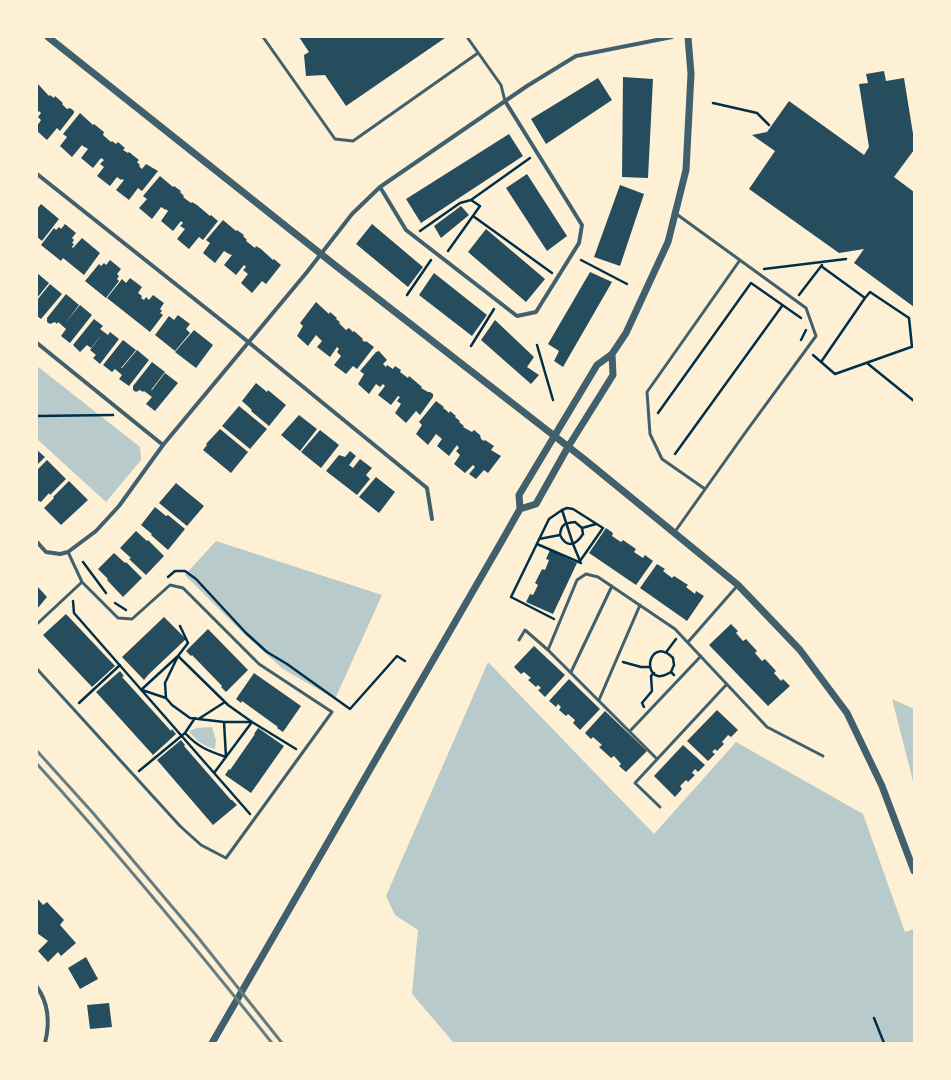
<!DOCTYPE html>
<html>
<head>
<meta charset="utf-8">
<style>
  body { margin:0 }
  #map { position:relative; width:951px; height:1080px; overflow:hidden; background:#fdf0d5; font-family:Lato,sans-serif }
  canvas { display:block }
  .frame { position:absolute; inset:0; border:38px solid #fdf0d5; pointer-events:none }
</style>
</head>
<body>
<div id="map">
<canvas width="951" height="1080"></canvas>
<div class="frame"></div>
</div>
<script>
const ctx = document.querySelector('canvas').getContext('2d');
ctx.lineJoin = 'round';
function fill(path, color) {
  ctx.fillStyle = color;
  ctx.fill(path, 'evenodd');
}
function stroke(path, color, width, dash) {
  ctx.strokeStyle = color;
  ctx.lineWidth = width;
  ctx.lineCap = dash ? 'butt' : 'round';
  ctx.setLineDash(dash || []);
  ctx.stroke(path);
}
const green = new Path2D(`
  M37 366 140 447 141 460 106 502 37 439Z
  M216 541 382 595 335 699 283 669 243 633 185 575Z
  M488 662 654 834 736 742 863 814 905 932 914 929V1043H454L412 994 418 930 395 915 386 896Z
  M892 699 914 709V785Z
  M212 727 216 740 215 749C203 746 196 741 189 731L197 728Z`);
const building = new Path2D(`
  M299 37H444L445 38 346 106 325 75 306 76 304 55 309 52Z
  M884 71 886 81 904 78 914 140V150L894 177 914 192V307L854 263 864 249 839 253 749 189 775 151 752 135 767 132 789 101 864 155 869 147 859 84 868 83 866 74Z
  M623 77 653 79 648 178 622 177Z
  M598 78 612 100 546 144 531 119Z
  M37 83 49 96 50 95 54 98 55 96 63 103 62 104 67 109 70 108 74 111V113L60 131 57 128 47 140 37 131 38 127 37 126 41 120 38 117 41 113 39 111 37 114Z
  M80 113 93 125 94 124 104 132 103 135 111 142 112 141 116 144 118 142 125 148 123 150 128 153 129 152 139 160 137 162 140 165 139 166 142 169 146 164 158 171 142 191 138 188 129 200 116 190 124 180 122 179 121 180 117 177 110 186 97 176 104 167 100 164 104 160 101 158 93 168 81 158 88 149 85 147H84L82 145 72 157 60 146 67 137 63 134Z
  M509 134 523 156 421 223 406 199Z
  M527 174 567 236 547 251 506 188Z
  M160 176 173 187 174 186 181 191 180 192 184 196 183 197 191 203 192 202 197 205 210 216 211 215 218 221 203 240 199 237 189 249 177 239 185 229 180 226 183 223 181 221 173 231 161 221 168 211 166 209V210L161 207 152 219 139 208 147 199 143 196Z
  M620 185 644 194 620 266 594 257Z
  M41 204 59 219 42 241 37 237V209Z
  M461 206 469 215 441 238 434 226Z
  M223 220 236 231 237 230 244 235 243 236 247 240 246 241 255 248 256 246 261 249 273 260 274 259 281 265 266 284 262 281 252 293 241 283 248 274 243 270 246 267 244 265 236 275 224 265 232 255 229 254 224 251 215 263 203 253 210 243 206 240Z
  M65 224 76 233 72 238 74 240 72 243 74 244 72 247 73 248 82 238 100 253 84 275 63 258 61 261 41 245 54 228 56 230 59 227 61 229Z
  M372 224 423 267 408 287 356 244Z
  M486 229 545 279 526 302 468 252Z
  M110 260 121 269 117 274 119 276 117 279 119 281 106 298 85 281 99 264 101 266 104 263 106 265Z
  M590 272 612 282 563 367 554 361 559 351 548 344Z
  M37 273 49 283 37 298Z
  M434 273 487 315 472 336 419 295Z
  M130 278 142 287 138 293 142 296 141 298 144 300 146 297 149 300 153 295 164 303 160 309 162 311 160 313 163 315 150 332 107 298 122 279 126 283Z
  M50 284 62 294 41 319 37 316V300Z
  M66 294 79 305 66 322 80 305 92 315 70 343 61 336 66 329 58 322 57 324 55 322 50 324 47 322V318Z
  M316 302 329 314 330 312 337 318 336 319 340 322 339 323 346 330 349 328 353 332 354 331 363 339 362 340 365 342 366 341 374 347 357 369 353 366 346 374 334 365 341 356 337 352 339 349 337 347 330 357 317 347 322 341 316 335 308 346 297 336 303 326 300 323Z
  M178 315 190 324 186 329 190 333 175 351 155 335 169 316 174 320Z
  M94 319 103 326 100 329 104 332 91 348 87 345 80 352 73 345Z
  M495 320 534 357 527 367 539 375 531 384 481 340Z
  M194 330 213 345 196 368 175 352Z
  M104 332 108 335 110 332 119 339 100 364 93 358 96 355 90 350Z
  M123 340 136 350 121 368H122L137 350 149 360 129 386 119 379 122 375 115 369 112 372 103 365Z
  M379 351 387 360 383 364 386 367 387 365 393 369 395 366 401 370 400 372 408 378 409 376 422 387 421 388 428 392H430L433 394V397L420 415 416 411 406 423 395 413 401 404 397 401 400 397 398 396 391 405 378 395 385 386 383 384 380 387 376 384 369 394 358 384 364 374 360 371 376 352Z
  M152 362 165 372 151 390H152L165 373 178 383 155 411 146 404 152 397 144 391 143 392 140 390 136 392 133 390V386Z
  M256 383 267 392 268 390 286 405 269 426 251 411 252 410 242 401Z
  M436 401 444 407 443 408 446 410 449 413 450 411 456 416 455 417 460 421 459 422 464 426 463 427 472 432 474 430 480 435 481 439 484 441 485 440 494 446 491 450 501 456 488 473 484 470 476 479 469 474 475 467 473 465 465 473 454 464 460 455 456 451 459 448 457 445 449 456 437 446 442 439 436 434 428 445 416 434 422 425 419 422Z
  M239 406 267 429 250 449 222 426Z
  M299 415 317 429 300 451 281 435Z
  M220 429 248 452 231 473 203 450 207 445 206 444Z
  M320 430 339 445 321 468 301 452Z
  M37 450 45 457 37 465Z
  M350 451 356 456 349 465 353 468 360 459 372 468 366 475 370 479 357 495 326 471 339 455 345 457Z
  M47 460 66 479 50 495 49 493 41 502 37 500V470Z
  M376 477 395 492 379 513 359 497Z
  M69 481 88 500 61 525 44 508 54 498 53 497Z
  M176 483 204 506 187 526 159 503Z
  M155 507 166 516 168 515 185 529 168 550 151 535 152 534 141 525Z
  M606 528 613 533 612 536 621 542 623 540 636 549 634 552 643 558 645 555 653 561 636 585 589 553Z
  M136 531 147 541 148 540 164 556 146 575 129 559 131 558 120 548Z
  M550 550 577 563 553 614 526 602 530 594 533 595 538 585 535 583 542 569 545 570 549 560 546 559Z
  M114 553 125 563 126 562 142 578 123 597 107 580 108 579 98 569Z
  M657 564 665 569 663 571 672 578 674 576 688 585 686 587 695 594 696 591 704 596 687 621 640 588Z
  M37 586 47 597 37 609Z
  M66 614 115 666 92 687 43 635Z
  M164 617 186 639 149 674 144 680 122 657Z
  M731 624 738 631 736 633 743 641 746 639 757 651 755 653 762 661 765 659 776 671 774 673 781 681 783 679 790 686 768 706 709 645Z
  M208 629 248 670 226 692 221 687 222 686 192 655 191 656 186 651Z
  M534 646 565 675 545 697 538 690 541 688 538 685 536 687 528 680 531 678 524 672 521 674 514 667Z
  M120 671 124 676 122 677 171 731 172 729 176 734 153 755 96 692Z
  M254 673 301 706 283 732 277 728 278 727 242 701 241 703 236 699Z
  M569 679 600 709 580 730 573 723 575 720 568 714 566 716 559 710 561 707 558 704 556 707 549 701Z
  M717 710 738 730 731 737 728 735 722 742 724 744 717 751 715 749 712 752 715 754 708 761 687 741Z
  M605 711 647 751 626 772 619 766 621 764 614 756 611 758 599 747 602 745 593 737 591 739 585 733Z
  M258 728 284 746 251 793 225 775 229 769 230 770 255 734H254Z
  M181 740 185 745 184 746 231 800H232L237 805 213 825 157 760Z
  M683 745 705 765 698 772 695 769 692 773 695 775 688 782 686 780 680 786 682 789 675 797 654 776Z
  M37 898 43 905 47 902 64 920 60 925 76 943 61 956 58 952 48 962 38 951 48 941 37 933Z
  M86 957 98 979 80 989 68 968Z
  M109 1003 112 1027 90 1029 87 1005Z`);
const path = new Path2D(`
  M713 103 757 113 769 125
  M473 216 552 273
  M420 231 460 203 471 200 530 158
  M448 251 480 206 471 200
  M581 260 627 284
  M821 266 865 298 821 362
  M764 269 846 259
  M407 295 431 260
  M799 295 822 265
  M865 298 870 292 909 318 912 347
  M801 340 806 330
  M537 345 553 400
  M471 346 494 309
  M813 355 835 374 914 346
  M867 363 914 401
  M658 413 751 283 801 318
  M37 416 113 415
  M675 454 782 306
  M567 508 573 509 603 528 580 561 573 544 562 510Z
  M560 535C561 524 565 523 575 522L582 528
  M539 539 560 535C567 549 576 545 583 534L582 528 596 524
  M537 544 581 563
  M83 562 106 593
  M168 577 175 571H185L196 579 246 633 267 652 287 664 350 709 397 656 405 661
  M73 601 74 613 250 814
  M115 603 126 610
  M554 619 511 597 549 519 562 510
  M667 651 676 639
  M178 656 228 705 252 722H224L190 718 172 705 166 698 165 683Z
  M623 662 641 667H650
  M671 672 674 665 673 658C652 637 642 672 658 676 662 677 667 674 671 672L674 675
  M141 690 178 656 188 643 180 626
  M142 690 166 698
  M79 703 120 665
  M644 707 642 703 652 691 651 676 654 673
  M200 718 225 702
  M185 733C198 747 208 751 226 757L224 722
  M139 771 185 733 195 718
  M214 773 252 722 296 749
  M874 1018 884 1043`);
const service = new Path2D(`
  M263 37 335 139 353 141 478 53
  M467 37 501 85 505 101
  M705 489 662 459 650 434 647 392 740 260
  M674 533 745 433 816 336 806 308 675 213
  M37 624 82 582
  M519 640 525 630 548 650 657 759
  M688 642 738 585
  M548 650 577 580 586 574 598 577 675 629 767 727 823 756
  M37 669 180 826 201 845 226 858 332 712 259 664 183 588 170 585 132 619 118 618 82 582 68 552
  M571 672 612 586
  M599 700 640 605
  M630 731 701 656
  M660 807 635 783 727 684`);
const minor = new Path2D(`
  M37 174 236 332 427 488 432 519
  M380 187 406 230 517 316 536 312 579 243 582 225 505 101
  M37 343 163 445
  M37 542 46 552 60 554 68 552 96 531 119 506 163 445 307 272 352 214 380 187 527 86 576 56 672 37
  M37 987C49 1004 50 1023 45 1043`);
const tertiary = new Path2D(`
  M48 37 336 266 584 459 738 585 800 650 847 713 882 786 914 871
  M520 509 536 504 568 447 613 375 612 354
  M212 1043 503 539 520 509 519 495 597 365 612 354 626 333 668 242 686 170 691 74 688 37`);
const rail = new Path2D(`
  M37 751 93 813 196 935 282 1043
  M37 764C119 854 196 948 272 1043`);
fill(green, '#b9caca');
fill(building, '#264d5e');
stroke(path, '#003049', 2.5);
stroke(service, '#3f606c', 3);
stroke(minor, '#3f606c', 4);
stroke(tertiary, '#3f606c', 7);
stroke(rail, '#657d81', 3);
</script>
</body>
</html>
